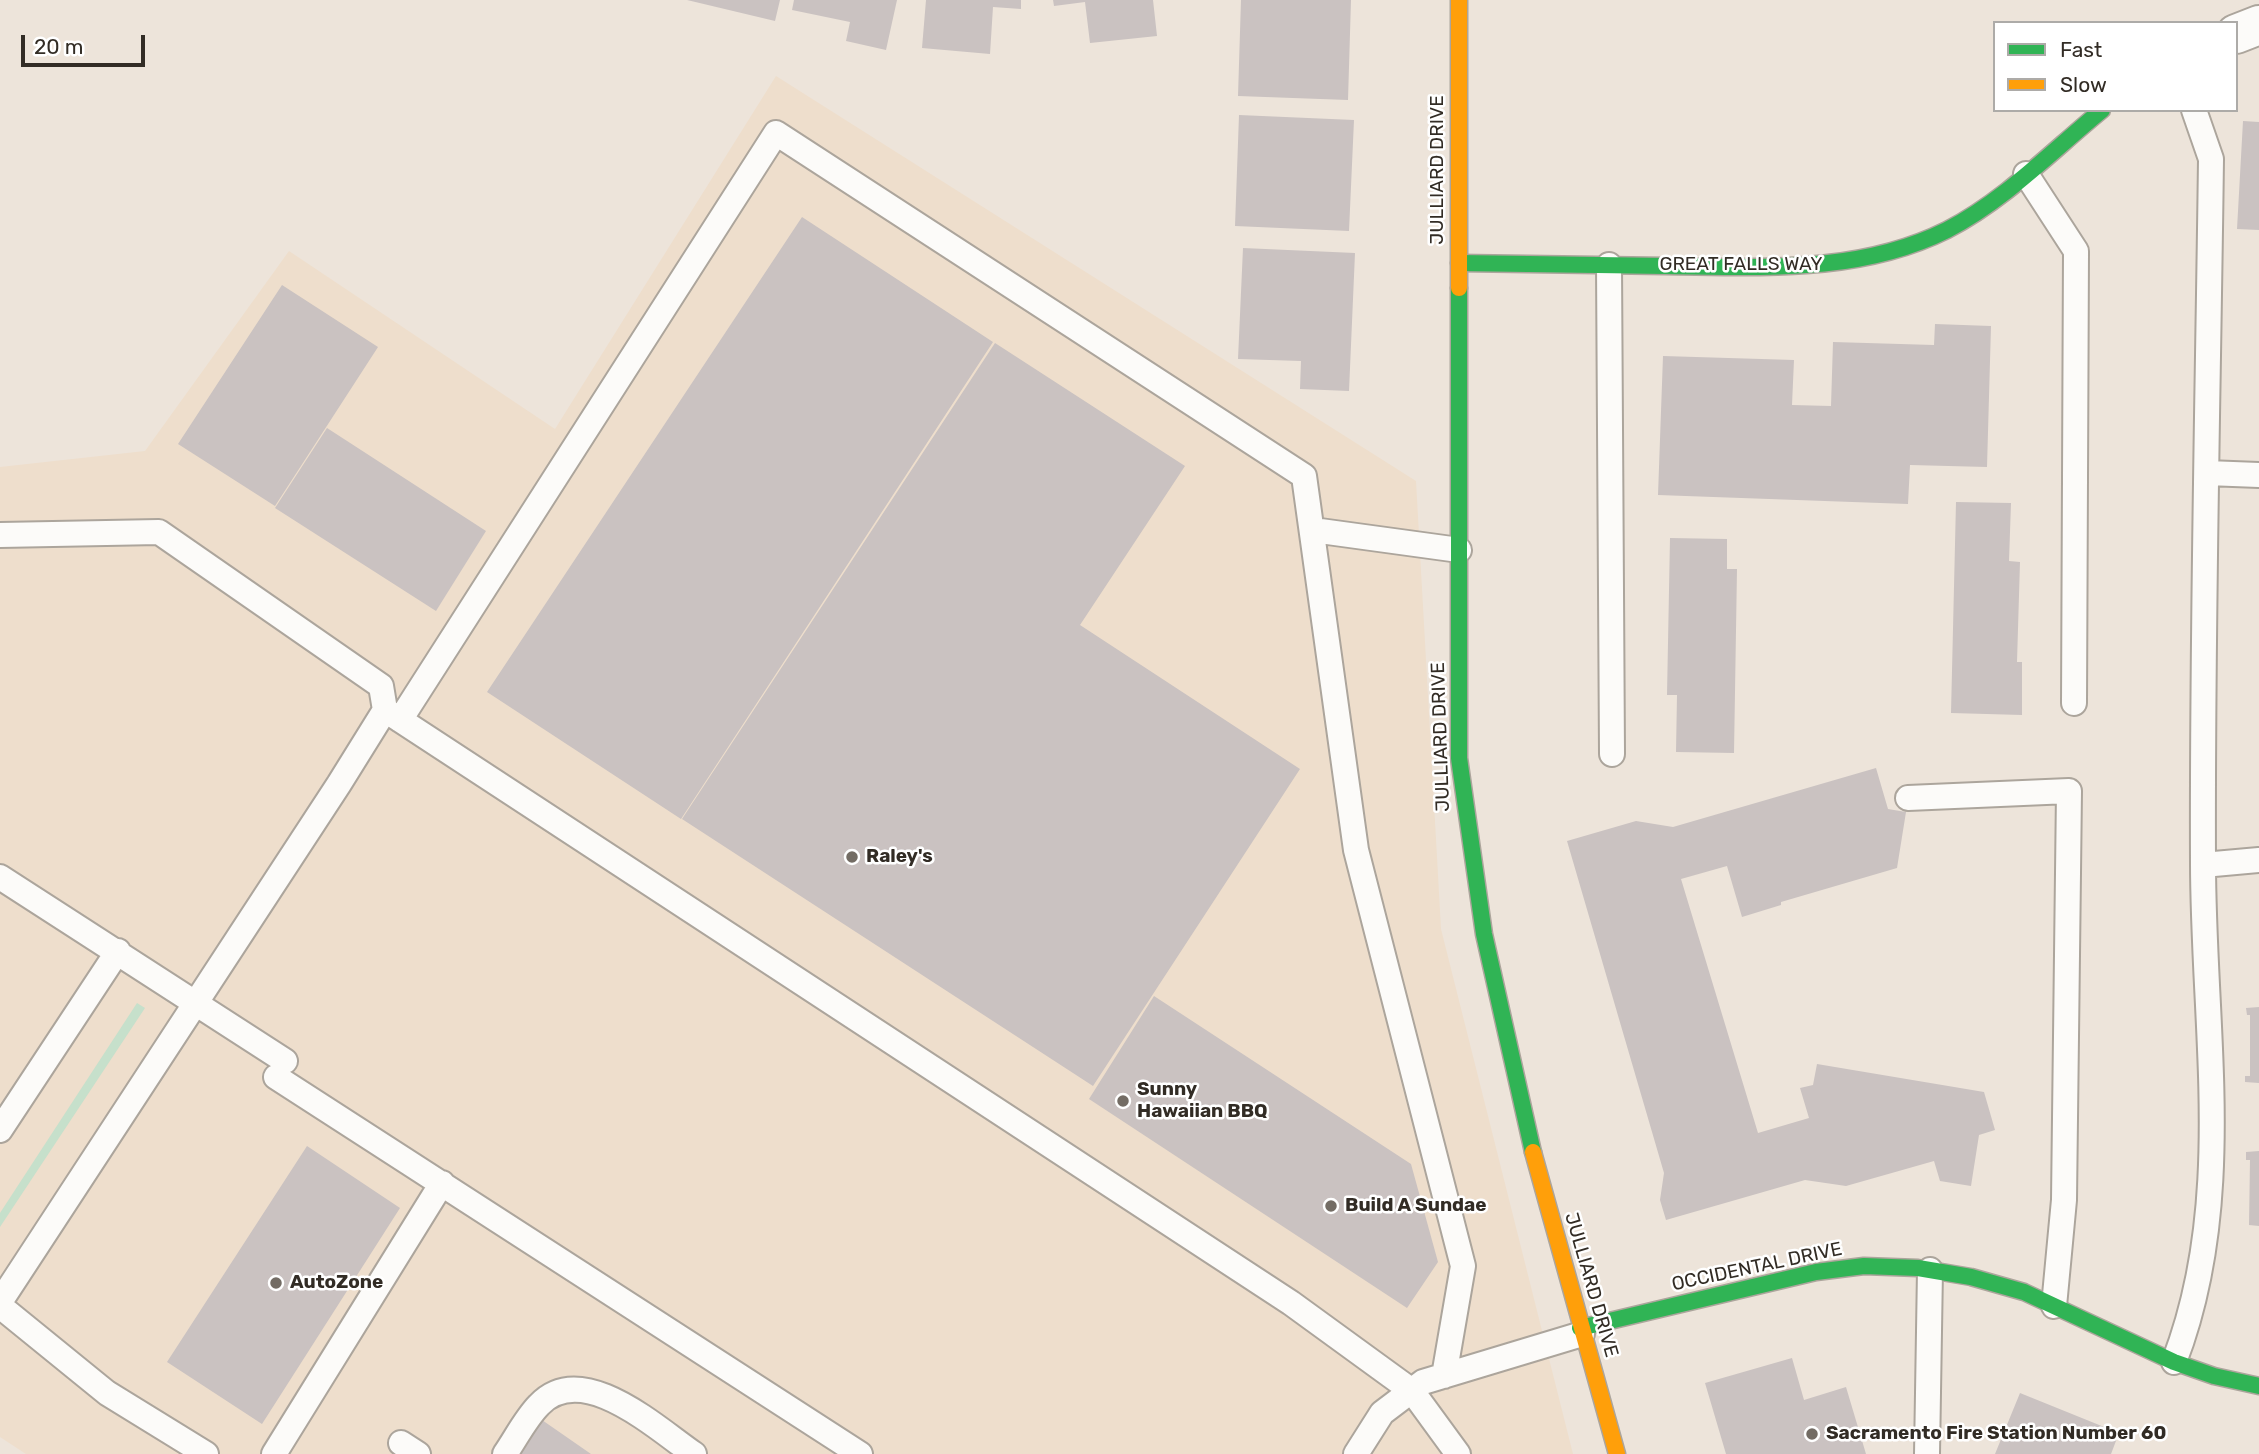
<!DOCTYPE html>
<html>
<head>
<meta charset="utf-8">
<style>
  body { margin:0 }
  #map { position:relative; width:2259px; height:1454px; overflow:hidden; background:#ede4da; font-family:Rubik,sans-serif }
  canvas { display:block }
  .legend { position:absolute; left:1993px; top:21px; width:245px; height:91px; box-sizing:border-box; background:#fff; border:2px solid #adaba8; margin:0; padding:9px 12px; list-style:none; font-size:21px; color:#322c25 }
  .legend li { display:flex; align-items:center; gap:14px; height:35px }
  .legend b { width:35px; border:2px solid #adaba8 }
  .scale { position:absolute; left:21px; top:35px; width:124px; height:32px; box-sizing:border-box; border:4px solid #322c25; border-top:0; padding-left:9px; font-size:21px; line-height:24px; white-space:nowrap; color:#322c25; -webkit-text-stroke:5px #fff; paint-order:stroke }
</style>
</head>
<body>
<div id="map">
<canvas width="2259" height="1454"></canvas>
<ul class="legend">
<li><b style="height:9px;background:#30b455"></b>Fast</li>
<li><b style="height:9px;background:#ff9f0a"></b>Slow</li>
</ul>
<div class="scale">20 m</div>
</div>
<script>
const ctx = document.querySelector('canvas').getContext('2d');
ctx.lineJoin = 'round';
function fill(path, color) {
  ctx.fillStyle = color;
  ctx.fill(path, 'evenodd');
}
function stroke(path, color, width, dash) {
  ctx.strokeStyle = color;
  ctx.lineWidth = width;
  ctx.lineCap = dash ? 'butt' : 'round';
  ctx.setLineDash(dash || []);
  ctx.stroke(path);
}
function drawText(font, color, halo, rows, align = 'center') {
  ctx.font = font + ' Rubik,sans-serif';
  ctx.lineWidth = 5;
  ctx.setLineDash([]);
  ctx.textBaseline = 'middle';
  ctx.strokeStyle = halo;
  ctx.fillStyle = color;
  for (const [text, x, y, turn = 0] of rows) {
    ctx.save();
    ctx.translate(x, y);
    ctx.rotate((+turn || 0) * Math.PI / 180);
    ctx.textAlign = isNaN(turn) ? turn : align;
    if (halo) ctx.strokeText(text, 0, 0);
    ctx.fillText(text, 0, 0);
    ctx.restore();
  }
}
const built = new Path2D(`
  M776 76 1416 481 1441 929 1573 1454H26L0 1437V467L145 451 289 251 555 429Z`);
const green = new Path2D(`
  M137 1003 145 1008 0 1227V1213Z`);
const building = new Path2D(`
  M687 0H780L775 21Z
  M794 0H897L886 50 846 41 850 22 792 10Z
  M926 0H1021V9L993 7 990 54 922 48Z
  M1053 0H1153L1157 36 1090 43 1085 2 1054 6Z
  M1241 0H1351L1348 100 1238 96Z
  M1239 115 1354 120 1349 231 1235 226Z
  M2243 121 2259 122V230L2237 229Z
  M802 217 993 342 681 819 487 692Z
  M1243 248 1355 253 1349 391 1300 389 1301 361 1238 359Z
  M282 285 378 347 275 506 178 444Z
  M1935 324 1991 326 1987 467 1910 465 1908 504 1658 495 1663 356 1794 360 1792 405 1831 406 1833 342 1934 345Z
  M995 343 1185 466 1080 625 1300 769 1093 1086 682 819Z
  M327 428 486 531 436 611 275 508Z
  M1956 502 2011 503 2009 561 2020 562 2017 662H2022V715L1951 713Z
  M1670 538 1727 539V569H1737L1734 753 1676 752 1677 695H1667Z
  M1876 768 1888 809 1906 812 1897 868 1781 902V905L1742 917 1727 866 1681 879 1758 1133 1809 1118 1800 1088 1813 1085 1817 1064 1984 1092 1995 1130 1979 1135 1971 1186 1940 1181 1934 1161 1846 1186 1805 1180 1666 1220 1660 1200 1664 1173 1567 841 1636 821 1673 827Z
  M1154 996 1411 1164 1438 1262 1407 1308 1089 1099Z
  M2259 1007V1083L2245 1082V1076H2250V1015H2247L2246 1008Z
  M307 1146 400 1208 262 1424 167 1362Z
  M2259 1151V1226L2249 1225 2250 1160H2246V1152Z
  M1792 1358 1804 1400 1846 1387 1866 1454H1726L1705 1383Z
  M2020 1393 2119 1433 2111 1454H1995Z
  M542 1420 591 1454H521Z`);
const lane = new Path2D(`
  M2026 174 2076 251 2074 703
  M1609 265 1612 754
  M2207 473 2259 475
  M1313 530 1459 550
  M0 535 159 532 381 686 385 710 339 784 0 1302
  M385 710 1291 1303 1412 1391 1458 1454
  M400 720 776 133 1304 476 1356 850 1463 1266 1444 1376
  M1908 798 2069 791 2064 1200 2054 1306
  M2203 865 2259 860
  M0 877 285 1061
  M276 1077 860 1454
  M0 1130 118 951
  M0 1306 107 1393 206 1454
  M2174 1362C2236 1202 2203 1030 2203 863 2202 628 2208 394 2211 159L2194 110
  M401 1443 418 1454
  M274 1454 442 1183
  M505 1454C516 1438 526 1418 539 1405 582 1359 656 1428 694 1454
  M1356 1454 1382 1413 1423 1382 1582 1334
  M1927 1454 1930 1270`);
const street = new Path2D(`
  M2236 34 2259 25`);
const fast = new Path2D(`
  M1459 263C1528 264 1597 265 1666 266 1761 267 1859 274 1947 230 2005 200 2052 151 2102 110
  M1459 288V758L1484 934 1533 1152
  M1580 1328 1816 1272 1864 1266 1918 1268 1971 1277 2024 1292 2174 1362 2214 1376 2259 1386`);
const slow = new Path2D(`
  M1459 0V288
  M1533 1152 1617 1454`);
const markers = [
  [852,857,7,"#736c64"],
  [1123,1101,7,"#736c64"],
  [1331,1206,7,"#736c64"],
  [276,1283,7,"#736c64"],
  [1812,1434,7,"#736c64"]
];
const streetNames = [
  ["JULLIARD DRIVE",1438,170,-90],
  ["GREAT FALLS WAY",1741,265],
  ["JULLIARD DRIVE",1441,737,-92],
  ["OCCIDENTAL DRIVE",1757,1267,-12],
  ["JULLIARD DRIVE",1591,1285,74]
];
const poiNames = [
  ["Raley's",866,857],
  ["Sunny",1137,1090],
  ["Hawaiian BBQ",1137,1112],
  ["Build A Sundae",1345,1206],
  ["AutoZone",290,1283],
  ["Sacramento Fire Station Number 60",1826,1434]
];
fill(built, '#eedecc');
fill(green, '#c6e0cb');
fill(building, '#cac2c1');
stroke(lane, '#aca59c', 28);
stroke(street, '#aca59c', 42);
stroke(fast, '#aca59c', 19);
stroke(slow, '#aca59c', 19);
stroke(lane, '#fcfbf9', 24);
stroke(street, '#fcfbf9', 38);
stroke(fast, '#30b455', 16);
stroke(slow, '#ff9f0a', 16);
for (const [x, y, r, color] of markers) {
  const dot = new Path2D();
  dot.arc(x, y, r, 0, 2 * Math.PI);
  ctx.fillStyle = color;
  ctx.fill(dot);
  stroke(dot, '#fff', 2.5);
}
drawText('19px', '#322c25', '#fff', streetNames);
drawText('bold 19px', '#322c25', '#fff', poiNames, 'left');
</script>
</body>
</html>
